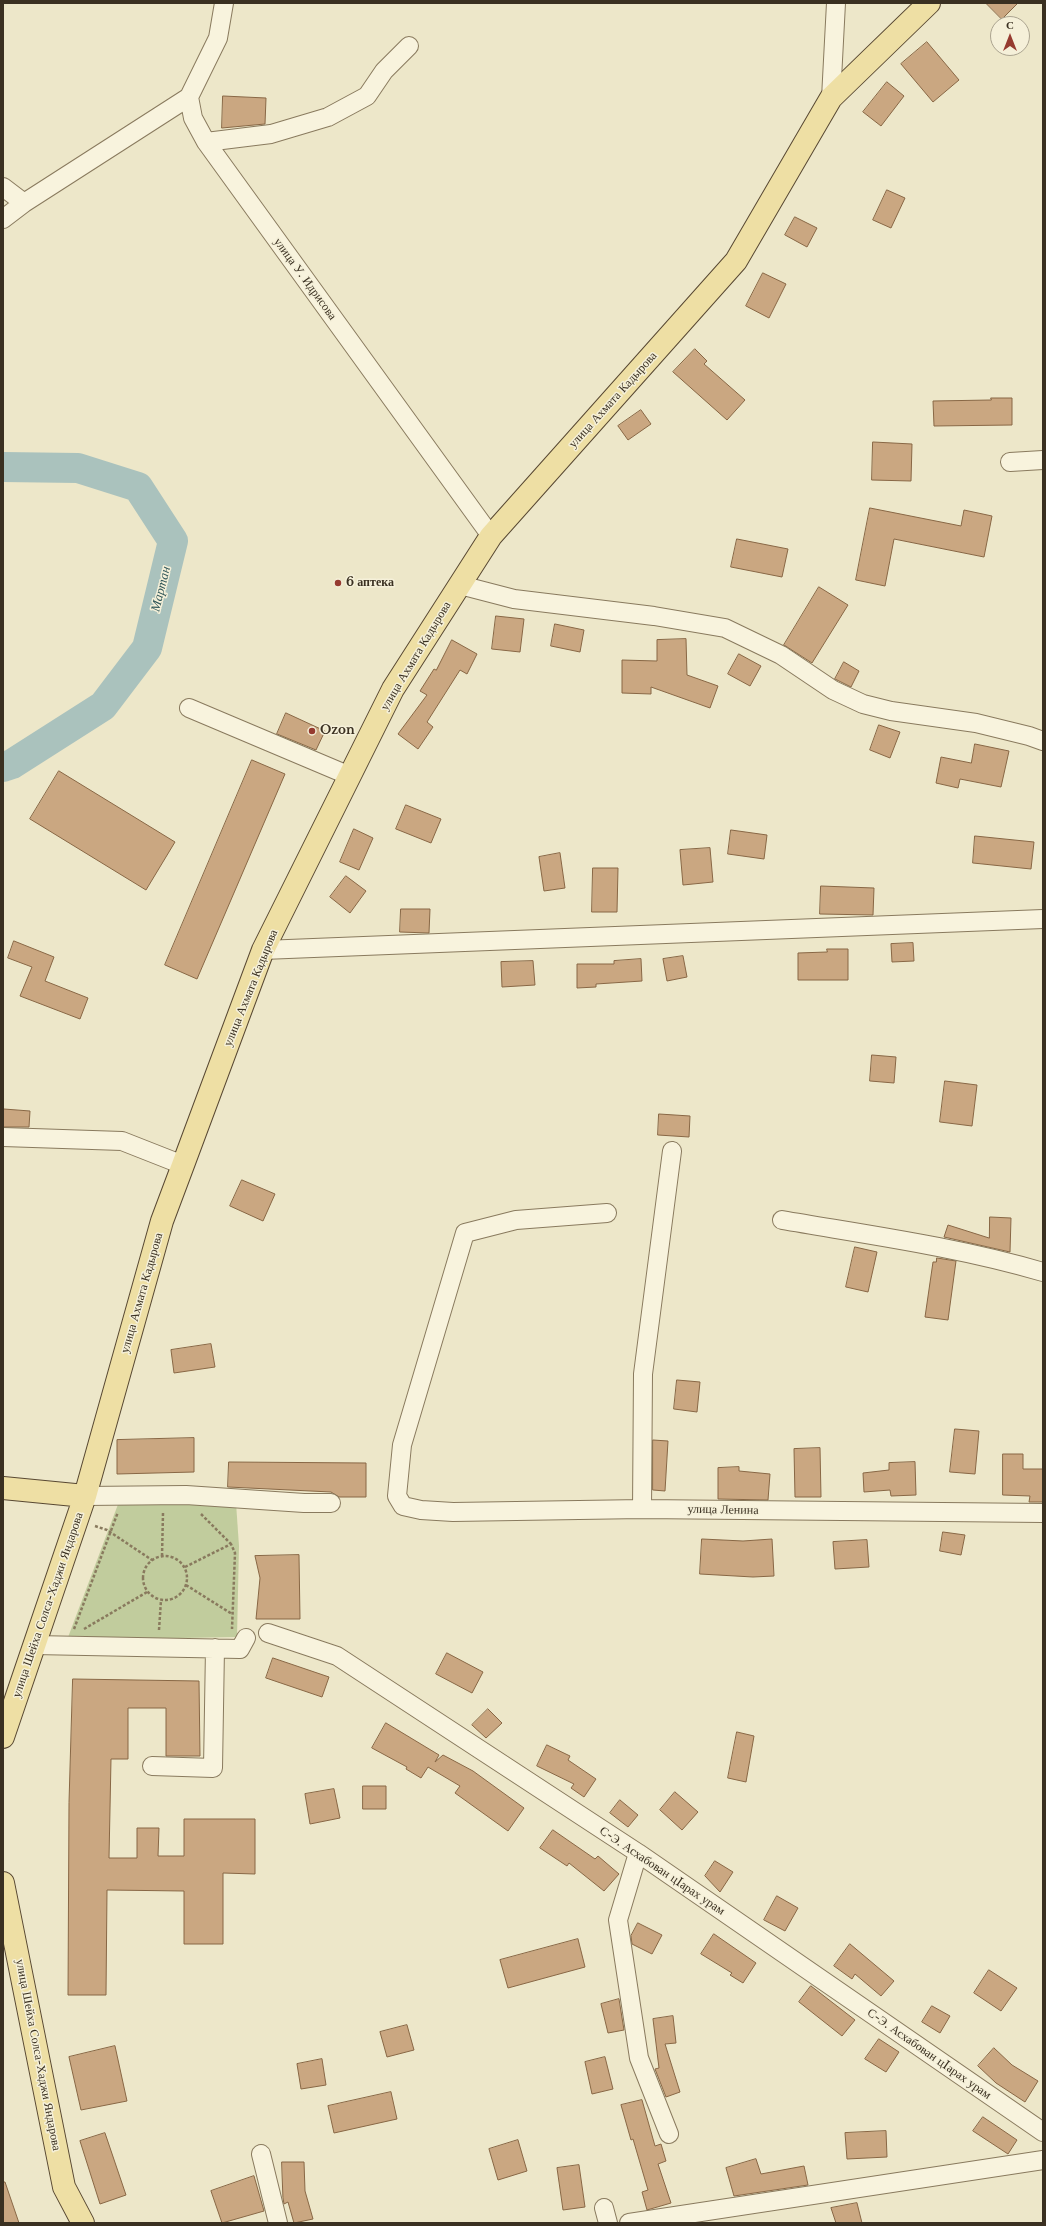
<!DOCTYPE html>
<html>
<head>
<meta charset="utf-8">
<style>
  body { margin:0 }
  #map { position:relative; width:1046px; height:2226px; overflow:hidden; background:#ede7c9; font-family:"Libre Baskerville",serif }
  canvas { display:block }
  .frame { position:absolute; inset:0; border:4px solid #3a3021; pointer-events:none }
  .north { position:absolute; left:990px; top:16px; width:40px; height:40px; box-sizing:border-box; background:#f5f0d9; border:1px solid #aaa38f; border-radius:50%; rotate:0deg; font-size:11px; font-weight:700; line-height:16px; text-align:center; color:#3a3021 }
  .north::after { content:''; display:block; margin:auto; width:14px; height:18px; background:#963b30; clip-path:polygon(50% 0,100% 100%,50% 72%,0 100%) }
</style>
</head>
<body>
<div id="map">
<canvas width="1046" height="2226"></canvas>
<div class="frame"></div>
<div class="north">С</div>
</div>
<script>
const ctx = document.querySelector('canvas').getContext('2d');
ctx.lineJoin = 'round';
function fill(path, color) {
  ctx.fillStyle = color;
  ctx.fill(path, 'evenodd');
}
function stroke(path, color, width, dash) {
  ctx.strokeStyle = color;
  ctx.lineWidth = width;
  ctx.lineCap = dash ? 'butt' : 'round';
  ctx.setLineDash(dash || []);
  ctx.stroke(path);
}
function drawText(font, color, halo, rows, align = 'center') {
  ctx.font = font + ' "Libre Baskerville",serif';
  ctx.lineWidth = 3;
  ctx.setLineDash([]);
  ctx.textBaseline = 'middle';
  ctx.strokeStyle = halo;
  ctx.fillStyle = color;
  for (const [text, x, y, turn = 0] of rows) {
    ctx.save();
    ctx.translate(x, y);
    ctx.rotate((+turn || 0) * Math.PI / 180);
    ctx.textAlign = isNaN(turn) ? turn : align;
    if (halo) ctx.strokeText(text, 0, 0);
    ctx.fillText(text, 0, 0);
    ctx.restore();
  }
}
const green = new Path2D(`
  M120 1499 236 1503 239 1546 237 1637 67 1640Z`);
const river = new Path2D(`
  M3 467 78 468 138 487 173 541 147 648 103 706 12 764 3 767`);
const building = new Path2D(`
  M986 3H1018L1002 19Z
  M927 42 959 80 933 102 901 64Z
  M887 82 904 96 881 126 863 112Z
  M223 96 266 98 265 124 222 128Z
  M887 190 905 198 891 228 873 220Z
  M795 217 817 228 807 247 785 235Z
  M763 273 786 284 769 318 746 306Z
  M695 349 707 361 704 364 745 400 727 420 673 372Z
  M991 398H1012V425L934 426 933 401 991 400Z
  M641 410 651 424 628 440 618 426Z
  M873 442 912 444 911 481 872 480Z
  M870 508 961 526 964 510 992 516 984 557 894 539 885 586 856 580Z
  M737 539 788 549 782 577 731 567Z
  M819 587 848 605 812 663 784 645Z
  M496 616 524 619 520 652 492 649Z
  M555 624 584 630 580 652 551 646Z
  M686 639 687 675 718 686 710 708 651 687V694L622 693V660L657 661V640Z
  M452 640 477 654 467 674 460 670 427 722 433 727 418 749 398 734 427 695 420 691 434 669 436 670Z
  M739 654 761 666 750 686 728 674Z
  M844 662 859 671 851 687 835 679Z
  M286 713 325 731 316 750 277 734Z
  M879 725 900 732 890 758 870 750Z
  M975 744 1009 751 1001 787 960 779 958 788 936 783 941 757 971 763Z
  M252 760 285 774 197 979 165 965Z
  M59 771 175 842 146 890 30 819Z
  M406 805 441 819 431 843 396 829Z
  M354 829 373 838 359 870 340 862Z
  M731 830 767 835 764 859 728 854Z
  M975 836 1034 842 1031 869 973 863Z
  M710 848 713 882 683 885 680 850Z
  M560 853 565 888 544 891 539 857Z
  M593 868H618L617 912H592Z
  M346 876 366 891 350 913 330 897Z
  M821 886 874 888 873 915 820 914Z
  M401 909H430L429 933 400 932Z
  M14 941 54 957 45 981 88 998 80 1019 20 996 32 967 8 958Z
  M913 943 914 961 892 962 891 944Z
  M827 949H848V980H798V953L827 952Z
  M683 956 687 977 667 981 663 959Z
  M641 959 642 981 596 984V987L577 988V964H614V961Z
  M533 961 535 985 502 987 501 962Z
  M872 1055 896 1057 894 1083 870 1081Z
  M945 1081 977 1085 972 1126 940 1122Z
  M4 1109 30 1111 29 1127H3Z
  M659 1114 690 1116 689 1137 658 1135Z
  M242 1180 275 1194 263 1221 230 1206Z
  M990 1217 1011 1218 1010 1252 944 1237 948 1225 989 1238Z
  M855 1247 877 1252 868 1292 846 1287Z
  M937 1258 956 1261 948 1320 925 1317 933 1262H936Z
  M211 1344 215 1367 174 1373 171 1350Z
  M677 1380 700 1382 697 1412 674 1409Z
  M955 1429 979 1431 975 1474 950 1472Z
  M194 1438V1472L117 1474V1440Z
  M653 1440 668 1441 665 1491 653 1490Z
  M820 1448 821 1497H795L794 1449Z
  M1003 1454H1023V1469H1043V1502H1029L1030 1496 1003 1495Z
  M229 1462 366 1463V1497H339L331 1492 228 1487Z
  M915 1462 916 1495 891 1496 890 1490 864 1492 863 1473 889 1470V1463Z
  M739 1467V1471L770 1474 768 1500 718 1499V1468Z
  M943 1532 965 1535 961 1555 940 1551Z
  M702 1539 743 1541 772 1539 774 1576 753 1577 700 1574Z
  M867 1540 869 1567 835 1569 833 1542Z
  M299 1555 300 1619H256L260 1578 255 1556Z
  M447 1653 483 1672 472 1693 436 1674Z
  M273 1658 329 1677 322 1697 266 1678Z
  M73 1679 199 1681 200 1756H166V1708H128V1759H111L109 1858H137V1828H159L158 1856H184V1819H255V1874L223 1873V1944H184V1891L107 1890 106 1995H68L69 1803Z
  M488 1709 502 1723 486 1738 472 1725Z
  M386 1723 439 1755 435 1762 443 1755 473 1771 524 1808 508 1831 455 1793 460 1786 428 1767 421 1778 406 1769 407 1767 372 1748Z
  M737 1732 754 1736 746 1782 728 1778Z
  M547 1745 570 1756 568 1760 596 1779 584 1797 571 1788 574 1784 537 1766Z
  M363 1786H386V1809H363Z
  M334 1789 340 1818 310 1824 305 1794Z
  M675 1792 698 1812 682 1830 660 1810Z
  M620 1800 638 1815 628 1827 610 1813Z
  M553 1830 595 1859 598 1856 619 1874 604 1891 569 1863 567 1866 540 1848Z
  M715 1861 733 1872 720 1892 705 1876Z
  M777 1896 798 1908 785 1931 764 1920Z
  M638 1923 662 1935 652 1954 632 1944 631 1936Z
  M714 1934 756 1963 743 1983 730 1975 732 1973 701 1954Z
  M578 1939 585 1967 508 1988 500 1960Z
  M850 1944 894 1981 881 1996 855 1974 852 1979 834 1966Z
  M989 1970 1017 1988 1001 2011 974 1993Z
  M811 1986 855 2020 842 2036 799 2002Z
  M619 1999 624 2030 608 2033 601 2004Z
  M932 2006 950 2016 940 2033 922 2022Z
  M673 2016 676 2043 665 2044 680 2092 666 2097 655 2069 659 2068 653 2019Z
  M407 2025 414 2050 387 2057 380 2032Z
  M879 2039 899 2052 886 2072 865 2059Z
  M115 2046 127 2101 81 2110 69 2057Z
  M994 2048 1012 2065 1038 2081 1025 2102 996 2083 978 2066Z
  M605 2057 613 2089 592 2094 585 2062Z
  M322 2059 326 2085 301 2089 297 2064Z
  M391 2092 397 2119 334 2133 328 2106Z
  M642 2100 655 2146 661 2144 666 2161 658 2164 671 2203 647 2210 642 2192 648 2190 633 2139 631 2140 621 2105Z
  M983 2117 1017 2140 1008 2154 973 2131Z
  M886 2131 887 2157 847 2159 845 2133Z
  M105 2133 126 2195 100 2204 80 2141Z
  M518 2140 527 2171 498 2180 489 2149Z
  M756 2159 761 2174 804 2166 808 2185 734 2196 726 2168Z
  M282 2162H304L305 2191 313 2219 294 2223 288 2202 284 2204 283 2198Z
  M579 2165 585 2207 563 2210 557 2168Z
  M254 2176 264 2211 222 2223 211 2191Z
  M3 2182H5L19 2223H3Z
  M857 2203 862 2223H836L831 2208Z`);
const path = new Path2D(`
  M201 1514 231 1544
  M95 1526 107 1530 152 1560
  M143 1578a22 22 0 1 1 44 0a22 22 0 1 1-44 0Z
  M162 1556 163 1513
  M185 1567 231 1544 235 1553 232 1629
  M186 1585 232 1614
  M74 1629 118 1512
  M84 1629 147 1592
  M159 1630 161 1600`);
const minor = new Path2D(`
  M224 3 218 38 189 97 193 118 206 142 491 536
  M831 98 836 3
  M206 142 271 134 328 117 367 96 384 71 409 46
  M3 187 24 203
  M3 219 24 203 189 97
  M1010 462 1043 460
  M460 585 514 599 654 616 725 628 781 655 833 690 863 704 891 711 976 723 1029 736 1043 741
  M189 708 350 776
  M263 950 1043 919
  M3 1137 122 1141 183 1165
  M607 1213 516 1220 465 1233 402 1445 397 1496 403 1506 421 1510 453 1512 642 1509 1043 1513
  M782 1220C869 1235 958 1247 1043 1272
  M85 1496 186 1495 304 1503H331
  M642 1509 643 1374 672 1151
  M268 1633 337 1656 638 1853 1043 2132
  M34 1645 240 1649 246 1638
  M152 1766 213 1768 215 1648
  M638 1853 618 1920 639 2058 669 2134
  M261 2154 278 2223
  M604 2208 608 2223
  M629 2223 1043 2160`);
const major = new Path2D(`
  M3 1488 85 1496
  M3 1737 85 1496 162 1221 183 1165 263 950 393 689 491 536 736 261 831 98 929 3
  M3 1883 64 2187 83 2223`);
const markers = [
  [338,583,4,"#963b30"],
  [312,731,4,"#963b30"]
];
const streetNames = [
  ["улица У. Идрисова",305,279,54],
  ["улица Ахмата Кадырова",613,400,-48],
  ["улица Ахмата Кадырова",416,656,-59],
  ["улица Ахмата Кадырова",251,988,-68],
  ["улица Ахмата Кадырова",142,1293,-74],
  ["улица Ленина",723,1510,1],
  ["улица Шейха Солса-Хаджи Яндарова",48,1605,-71],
  ["С-Э. Асхабован цIарах урам",662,1871,34],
  ["С-Э. Асхабован цIарах урам",929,2054,35],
  ["улица Шейха Солса-Хаджи Яндарова",38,2055,79]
];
const poiNames = [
  ["6 аптека",346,583],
  ["Ozon",320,731]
];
const waterNames = [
  ["Мартан",161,589,-76]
];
fill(green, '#c1cc9d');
stroke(river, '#aac2bd', 30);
fill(building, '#caa781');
stroke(building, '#886745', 1);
stroke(minor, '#897a5e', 20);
stroke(major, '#584832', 24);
stroke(path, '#897a5e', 2.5, [3, 2]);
stroke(minor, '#f8f3dd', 18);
stroke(major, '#eedfa4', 22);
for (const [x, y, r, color] of markers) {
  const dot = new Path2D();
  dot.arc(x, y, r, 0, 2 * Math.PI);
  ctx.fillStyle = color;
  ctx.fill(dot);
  stroke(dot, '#f5f0d9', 1.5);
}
drawText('12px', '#3a3021', '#f5f0d9', streetNames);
drawText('bold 12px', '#3a3021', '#f5f0d9', poiNames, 'left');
drawText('italic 13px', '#315759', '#f5f0d9', waterNames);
</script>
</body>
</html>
